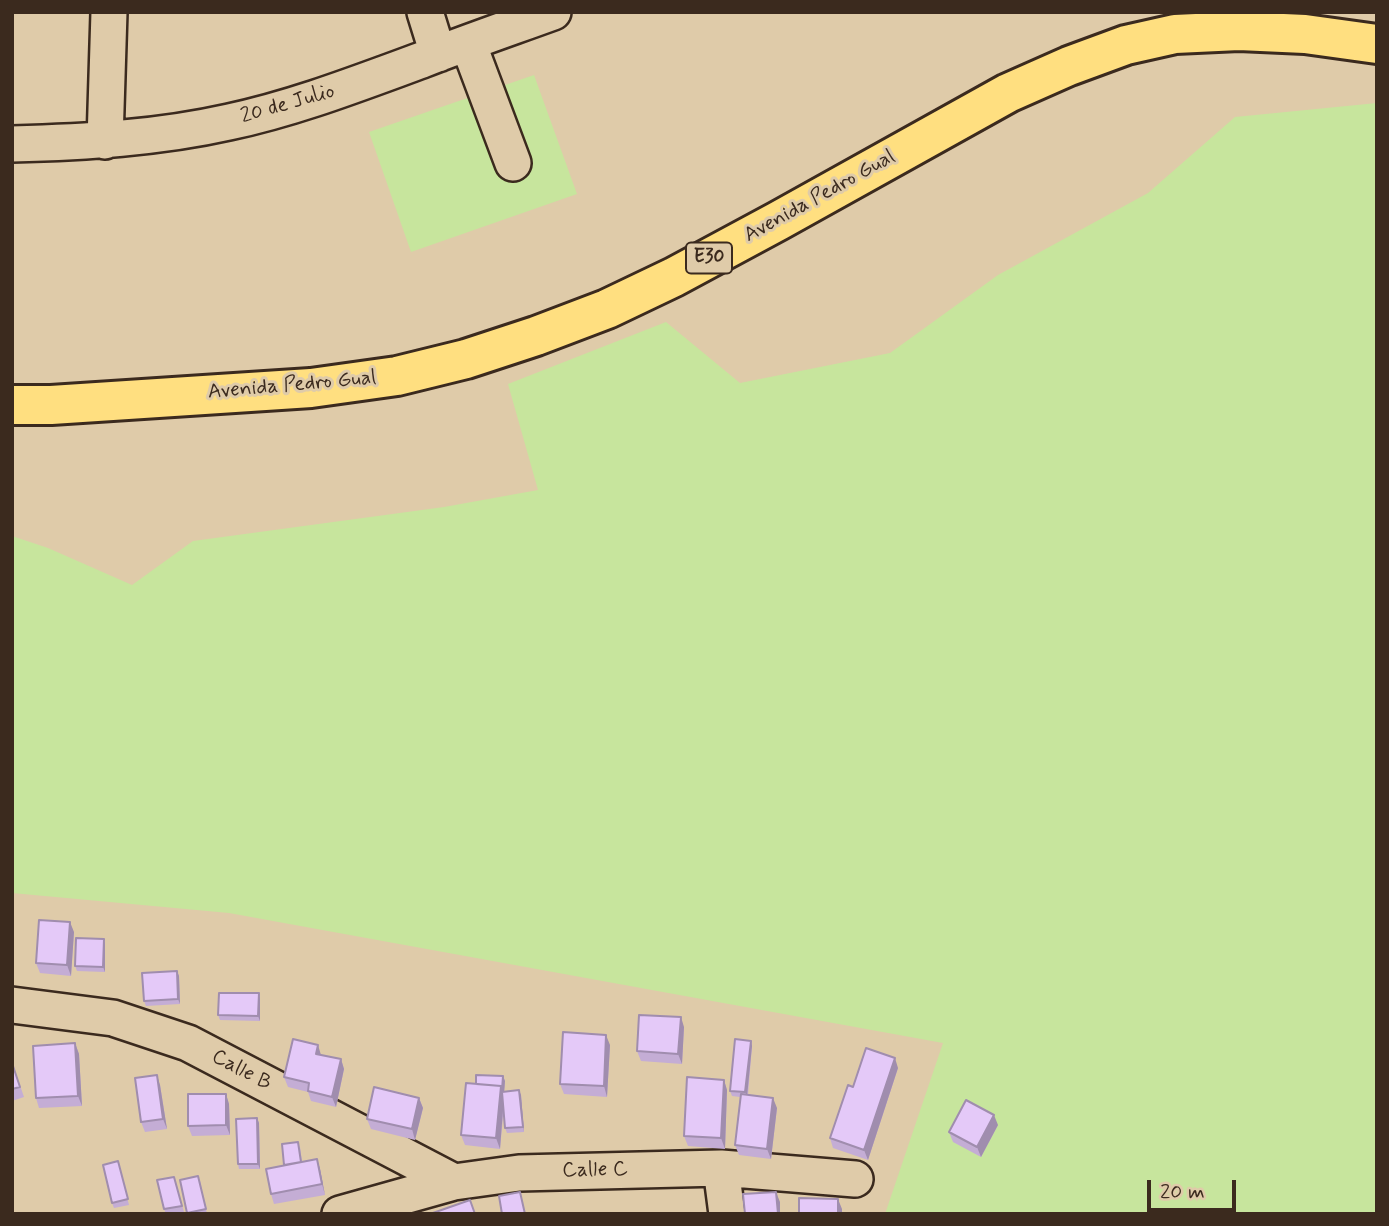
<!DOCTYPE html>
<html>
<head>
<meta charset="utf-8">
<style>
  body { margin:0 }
  #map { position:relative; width:1389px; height:1226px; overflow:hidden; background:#dfcba9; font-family:Mynerve,sans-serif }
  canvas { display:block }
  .frame { position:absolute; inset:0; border:14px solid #3b2a1e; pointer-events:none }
  .scale { position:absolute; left:1147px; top:1180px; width:89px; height:32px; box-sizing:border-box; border:4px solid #3b2a1e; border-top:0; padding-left:9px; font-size:21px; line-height:24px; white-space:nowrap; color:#3b2a1e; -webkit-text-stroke:5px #dfcba9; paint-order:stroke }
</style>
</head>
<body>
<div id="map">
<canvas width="1389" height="1226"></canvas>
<div class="frame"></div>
<div class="scale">20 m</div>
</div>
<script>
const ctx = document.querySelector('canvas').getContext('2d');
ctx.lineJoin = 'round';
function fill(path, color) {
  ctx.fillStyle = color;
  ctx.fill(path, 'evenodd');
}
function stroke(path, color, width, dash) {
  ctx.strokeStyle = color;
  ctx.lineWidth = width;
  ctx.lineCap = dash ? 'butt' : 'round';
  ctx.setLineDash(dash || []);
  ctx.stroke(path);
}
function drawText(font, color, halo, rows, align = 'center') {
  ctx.font = font + ' Mynerve,sans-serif';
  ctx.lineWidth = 6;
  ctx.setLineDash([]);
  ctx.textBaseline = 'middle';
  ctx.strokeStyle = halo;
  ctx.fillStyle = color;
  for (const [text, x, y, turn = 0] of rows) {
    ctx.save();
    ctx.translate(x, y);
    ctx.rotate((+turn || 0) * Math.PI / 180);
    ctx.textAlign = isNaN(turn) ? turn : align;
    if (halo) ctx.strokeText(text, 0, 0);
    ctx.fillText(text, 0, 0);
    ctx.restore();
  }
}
const green = new Path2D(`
  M534 75 577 194 411 252 369 132Z
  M1377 103V1214H885L943 1043 229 913 12 893V536L48 548 132 585 193 541 444 507 538 490 508 384 666 322 740 383 890 353 998 275 1148 193 1235 117Z`);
const minor = new Path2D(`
  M425 12 438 54
  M468 43 513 163
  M105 141 109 12
  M12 144C85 142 158 138 229 122 295 108 359 83 422 60 465 43 509 28 553 12
  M12 1005 113 1018 188 1043 454 1182
  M721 1168 727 1214
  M340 1214 454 1182 519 1173 721 1168 855 1179`);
const highway = new Path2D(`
  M12 405H51L311 388 397 376 466 359 536 336 607 309 674 277 778 221 1008 93 1069 66 1126 45 1175 34 1239 31 1305 34 1377 44`);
const wall = new Path2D(`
  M74 932 71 976 40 973 36 963Z
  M105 944V972L77 971 75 966Z
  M177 971 179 976 180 1004 146 1006 144 1001Z
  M260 998V1021L220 1020 218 1015Z
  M684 1027 682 1064 641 1061 637 1051Z
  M751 1041 752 1046 748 1095 777 1108 771 1159 739 1155 735 1145 740 1097 732 1096 730 1091Z
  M75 1043 79 1054 82 1106 39 1108 36 1098Z
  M610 1045 607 1097 564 1094 560 1084Z
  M321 1055 341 1059 344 1069 336 1107 311 1101 308 1092 288 1087 284 1077Z
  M12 1062 24 1097 12 1101Z
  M898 1068 868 1160 833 1148 830 1138 853 1087Z
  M503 1076 505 1081 504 1091 521 1095 524 1132 507 1133 505 1128 504 1106 500 1149 465 1145 461 1135 476 1084Z
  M724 1080 727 1090 725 1149 688 1146 684 1136Z
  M160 1085 167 1129 145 1132 141 1122Z
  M226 1094 229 1104 230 1135 192 1136 188 1126Z
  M419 1098 423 1108 415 1140 371 1129 367 1119Z
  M257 1118 259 1123 260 1169H239L238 1164Z
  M998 1125 981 1157 953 1142 949 1132Z
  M300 1147 302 1162 317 1159 320 1169 325 1195 274 1204 271 1194 284 1165Z
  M118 1161 129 1205 114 1208 112 1203Z
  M174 1177 184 1212 166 1214 164 1209Z
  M200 1181 207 1214 187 1213Z`);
const shadedWall = new Path2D(`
  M70 922 74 932 71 976 67 965Z
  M104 939 105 944V972L103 967Z
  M177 971 179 976 180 1004 178 999Z
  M259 993 260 998V1021L258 1016Z
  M681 1017 684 1027 682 1064 678 1054Z
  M606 1035 610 1045 607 1097 604 1086Z
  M751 1041 752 1046 747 1097 745 1092Z
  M75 1043 79 1054 82 1106 78 1096Z
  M318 1045 321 1055 316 1054Z
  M895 1058 898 1068 868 1160 864 1150Z
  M341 1059 344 1069 336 1107 332 1097Z
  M157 1075 160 1085 167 1129 163 1119Z
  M503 1076 505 1081 504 1095 502 1090Z
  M724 1080 727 1090 725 1149 721 1138Z
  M501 1086 504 1097 500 1149 496 1138Z
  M519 1090 521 1095 524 1132 523 1127Z
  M226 1094 229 1104 230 1135 226 1125Z
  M419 1098 423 1108 415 1140 412 1129Z
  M773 1098 777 1108 771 1159 767 1149Z
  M994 1115 998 1125 981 1157 977 1147Z
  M257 1118 259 1123 260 1169 258 1164Z
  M317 1159 320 1169 325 1195 322 1184Z
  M776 1192 780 1202V1214H778Z
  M838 1199 842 1209V1214H838Z`);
const building = new Path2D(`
  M39 920 70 922 67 965 36 963Z
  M76 938 104 939 103 967 75 966Z
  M177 971 178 999 144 1001 142 973Z
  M219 993H259L258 1016 218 1015Z
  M639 1015 681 1017 678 1054 637 1051Z
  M563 1032 606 1035 604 1086 560 1084Z
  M293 1039 318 1045 316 1054 341 1059 332 1097 308 1091 309 1083 284 1077Z
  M735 1039 751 1041 745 1092 730 1091Z
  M75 1043 78 1096 36 1098 33 1046Z
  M866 1048 895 1058 864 1150 830 1138 848 1085 853 1087Z
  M12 1063 20 1087 12 1089Z
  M157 1075 163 1119 141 1122 135 1078Z
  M476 1075 503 1076 502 1090 501 1086 476 1084Z
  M687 1077 724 1080 721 1138 684 1136Z
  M466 1083 501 1086 496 1138 461 1135Z
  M374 1087 419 1098 412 1129 367 1119Z
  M519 1090 523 1127 505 1128 502 1092Z
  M188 1094H226V1125L188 1126Z
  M741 1094 773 1098 767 1149 735 1145Z
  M966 1100 994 1115 977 1147 949 1132Z
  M257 1118 258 1164H238L236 1119Z
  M298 1142 301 1162 284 1165 282 1144Z
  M317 1159 322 1184 271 1194 266 1169Z
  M118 1161 128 1199 112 1203 103 1165Z
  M198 1176 206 1209 187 1213 180 1180Z
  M174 1177 182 1206 164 1209 157 1180Z
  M520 1192 525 1214H502L499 1196Z
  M776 1192 778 1214H745L743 1194Z
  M799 1198 838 1199V1214H799Z
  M470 1200 475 1214H430Z`);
const shields = [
  [709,258,46]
];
const shieldNames = [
  ["E30",709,258]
];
const streetNames = [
  ["20 de Julio",288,105,-16],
  ["Avenida Pedro Gual",820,197,-29],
  ["Avenida Pedro Gual",292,386,-5],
  ["Calle B",241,1071,28],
  ["Calle C",595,1171,-1]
];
fill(green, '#c7e59d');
stroke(minor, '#3b2a1e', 40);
stroke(highway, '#3b2a1e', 44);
stroke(minor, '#dfcba9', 35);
stroke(highway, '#ffdf80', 38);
fill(wall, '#c4add5');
fill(shadedWall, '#a08dae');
fill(building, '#e4c9f8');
stroke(building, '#a08dae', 2);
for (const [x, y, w] of shields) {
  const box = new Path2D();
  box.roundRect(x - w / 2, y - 15.5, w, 31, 5);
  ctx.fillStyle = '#dfcba9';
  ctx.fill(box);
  stroke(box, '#3b2a1e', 2);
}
drawText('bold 19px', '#3b2a1e', null, shieldNames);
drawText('21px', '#3b2a1e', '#dfcba9', streetNames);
</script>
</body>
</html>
